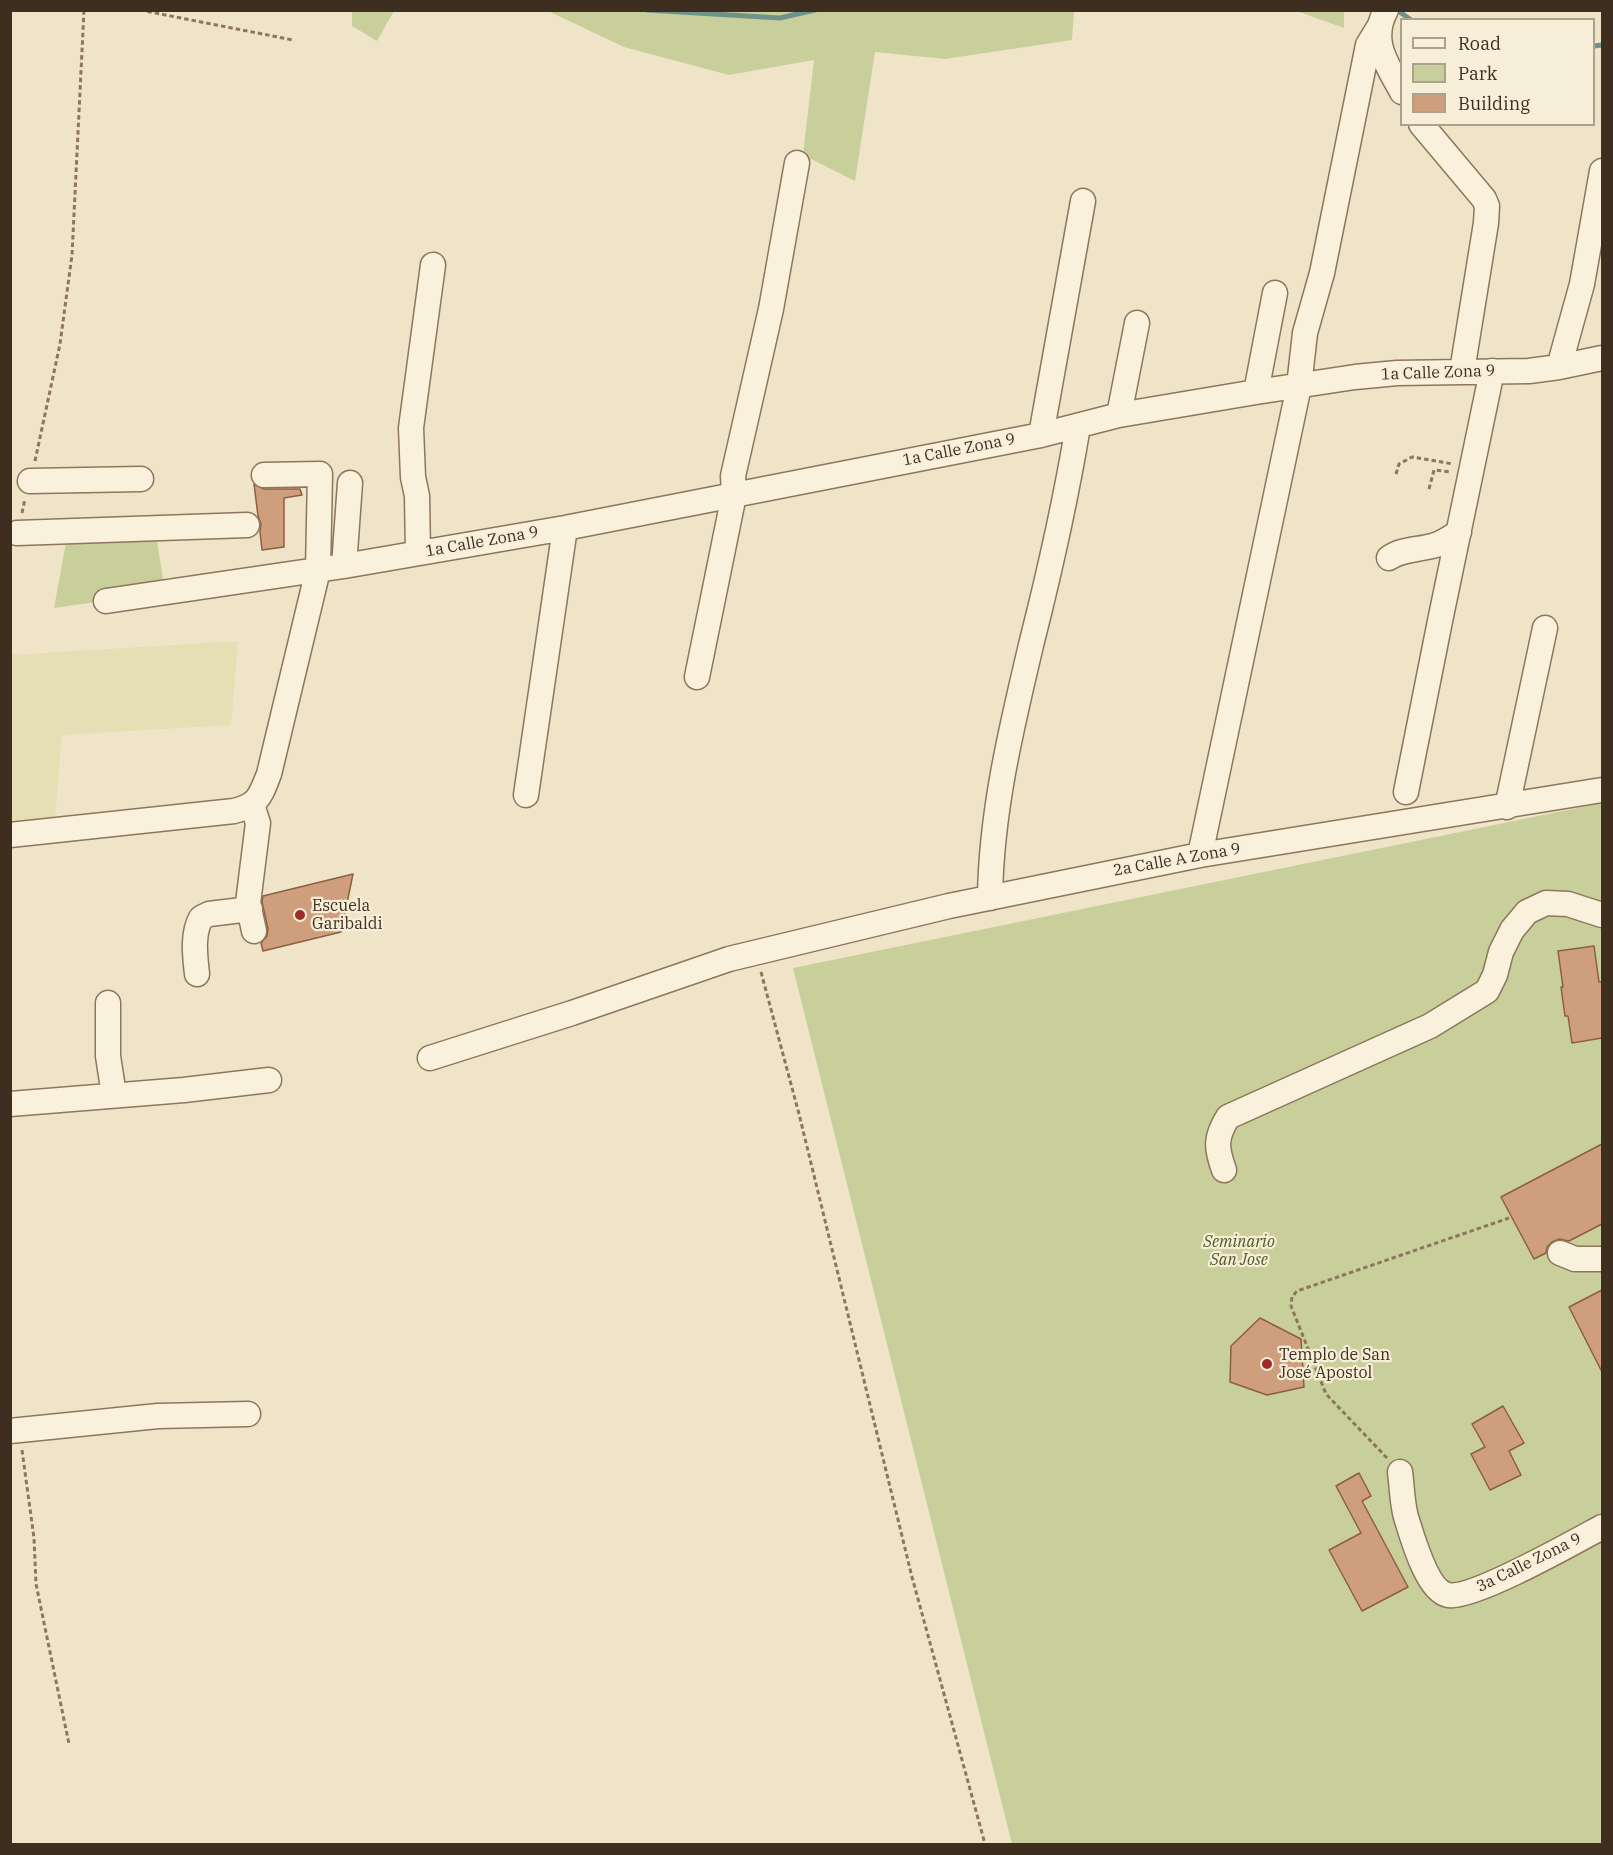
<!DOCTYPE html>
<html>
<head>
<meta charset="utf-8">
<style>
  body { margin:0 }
  #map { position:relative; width:1613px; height:1855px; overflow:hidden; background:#f0e4c8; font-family:"IBM Plex Serif",serif }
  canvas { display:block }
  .frame { position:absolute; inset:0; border:12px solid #3d2e20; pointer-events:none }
  .legend { position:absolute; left:1400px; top:18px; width:195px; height:108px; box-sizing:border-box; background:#f7eed8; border:2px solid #ada18e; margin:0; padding:8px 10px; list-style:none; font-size:18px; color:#3d2e20 }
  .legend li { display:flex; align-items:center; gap:12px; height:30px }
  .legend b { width:30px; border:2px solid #ada18e }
</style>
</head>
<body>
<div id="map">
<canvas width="1613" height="1855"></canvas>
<div class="frame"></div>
<ul class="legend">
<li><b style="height:8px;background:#faf1dc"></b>Road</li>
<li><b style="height:16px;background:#c9cf9b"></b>Park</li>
<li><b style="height:16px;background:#cf9f7d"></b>Building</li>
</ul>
</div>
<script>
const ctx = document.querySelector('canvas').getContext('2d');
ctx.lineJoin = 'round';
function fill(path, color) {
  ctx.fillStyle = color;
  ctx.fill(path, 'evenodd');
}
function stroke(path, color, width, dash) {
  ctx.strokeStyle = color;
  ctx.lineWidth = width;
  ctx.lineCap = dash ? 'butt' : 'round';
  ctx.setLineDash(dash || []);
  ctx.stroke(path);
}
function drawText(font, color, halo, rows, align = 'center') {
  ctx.font = font + ' "IBM Plex Serif",serif';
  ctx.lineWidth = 4.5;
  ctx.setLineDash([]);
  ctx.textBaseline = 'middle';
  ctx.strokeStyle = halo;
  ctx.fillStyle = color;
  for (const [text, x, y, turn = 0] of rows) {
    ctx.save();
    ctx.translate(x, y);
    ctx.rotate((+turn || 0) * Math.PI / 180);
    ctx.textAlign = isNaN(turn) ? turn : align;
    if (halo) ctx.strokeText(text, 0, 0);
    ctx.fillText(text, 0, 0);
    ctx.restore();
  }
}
const farmland = new Path2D(`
  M238 641 231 725 62 735 54 831 11 835V655Z`);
const green = new Path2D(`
  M352 11V10L394 11 377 41 352 26Z
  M548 11H1074L1072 40 945 59 875 52 855 181 803 155 814 60 729 75 624 47Z
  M1297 11H1344V28Z
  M155 528 165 592 54 608 68 531Z
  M1602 803V1844H1012L793 968Z`);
const stream = new Path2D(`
  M647 10 780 18 815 10
  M1397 10 1411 20
  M1594 46 1602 45`);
const building = new Path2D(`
  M254 484 264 489H300L302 495 284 498V547L262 550 260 532 261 524 258 516Z
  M353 874 341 932 263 951 261 943 267 936 268 929 262 902 263 896Z
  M1594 946 1599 982H1602V1038L1572 1043 1568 1016H1565L1561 987H1563L1558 951Z
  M1602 1144V1224L1569 1241 1559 1239 1552 1242 1547 1247 1546 1253 1534 1259 1501 1197Z
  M1602 1290V1372L1569 1307Z
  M1260 1318 1301 1339 1304 1387 1267 1395 1230 1382 1231 1346Z
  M1503 1406 1524 1443 1509 1451 1521 1475 1490 1490 1471 1454 1485 1447 1472 1424Z
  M1359 1473 1371 1496 1362 1501 1408 1587 1362 1611 1329 1550 1361 1533 1336 1486Z`);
const path = new Path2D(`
  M140 10 293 40
  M35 461 60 344 72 255 84 10
  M1396 474 1399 464 1412 457 1453 464
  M1429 489 1434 470 1451 472
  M22 513 25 499
  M761 972 799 1114 912 1577 985 1844
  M22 1450 34 1538 36 1584 69 1744
  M1387 1458 1326 1394 1291 1306 1292 1297 1297 1291 1509 1218`);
const minor = new Path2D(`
  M1386 10C1369 41 1387 64 1402 92
  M1421 124 1484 199 1487 206 1486 223 1462 371
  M1559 367 1582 284 1602 171
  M1256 392 1275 293
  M1119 415 1137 323
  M1041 435 1083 201
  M30 481 141 479
  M17 533 247 525
  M418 553 417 496 413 477 411 428 433 265
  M1389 558C1401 549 1417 550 1432 546 1442 544 1450 538 1459 532
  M344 566 350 483
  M106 601 344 566 565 528 1041 435 1119 415 1256 392 1355 377 1397 373 1529 371 1559 367 1602 358
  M697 677 734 495 733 476 771 309 797 163
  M1406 792 1440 621 1492 371
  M526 795 565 528
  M252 805 258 823 248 903 254 931
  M1507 807 1545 628
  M10 835 234 811C258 805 260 797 269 774L318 570 320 474 264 475
  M1200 855 1299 386 1305 333 1322 273 1368 45 1379 27
  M990 898C991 811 1012 725 1032 641 1050 570 1066 499 1078 426
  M197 974C195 956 192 934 201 918L209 914 250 909
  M108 1003V1056L114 1095
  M430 1058 572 1013 729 959 949 906 1200 855 1602 790
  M10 1104 184 1090 269 1080
  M1224 1170C1216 1148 1215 1138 1228 1117L1430 1026 1487 991 1495 975 1501 952 1512 930 1527 912 1546 903 1568 904 1602 915
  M1560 1253 1575 1259H1602
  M10 1431 158 1416 248 1414
  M1400 1472C1402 1486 1402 1503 1406 1517 1412 1536 1427 1591 1448 1595 1472 1600 1576 1541 1602 1527`);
const markers = [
  [300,915,6,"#9e2a2b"],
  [1267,1364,6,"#9e2a2b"]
];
const streetNames = [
  ["1a Calle Zona 9",1438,373,-2],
  ["1a Calle Zona 9",959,450,-11],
  ["1a Calle Zona 9",482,542,-10],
  ["2a Calle A Zona 9",1177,860,-10],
  ["3a Calle Zona 9",1529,1563,-26]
];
const poiNames = [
  ["Escuela",312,906],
  ["Garibaldi",312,924],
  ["Templo de San",1279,1355],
  ["José Apostol",1279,1373]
];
const parkNames = [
  ["Seminario",1239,1242],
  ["San Jose",1239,1260]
];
fill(farmland, '#e6deb5');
fill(green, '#c9cf9b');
stroke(stream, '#6f938a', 5);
fill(building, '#cf9f7d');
stroke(building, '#8d5f41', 1.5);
stroke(minor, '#8d765c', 27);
stroke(path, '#8d765c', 3, [4.5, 3]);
stroke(minor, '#faf1dc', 24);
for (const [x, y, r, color] of markers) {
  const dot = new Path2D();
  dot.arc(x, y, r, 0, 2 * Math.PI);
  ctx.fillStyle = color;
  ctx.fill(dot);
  stroke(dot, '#f7eed8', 2);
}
drawText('16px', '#3d2e20', '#f7eed8', streetNames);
drawText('16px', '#3d2e20', '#f7eed8', poiNames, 'left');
drawText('italic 16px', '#4d5a26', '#f7eed8', parkNames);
</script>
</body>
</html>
